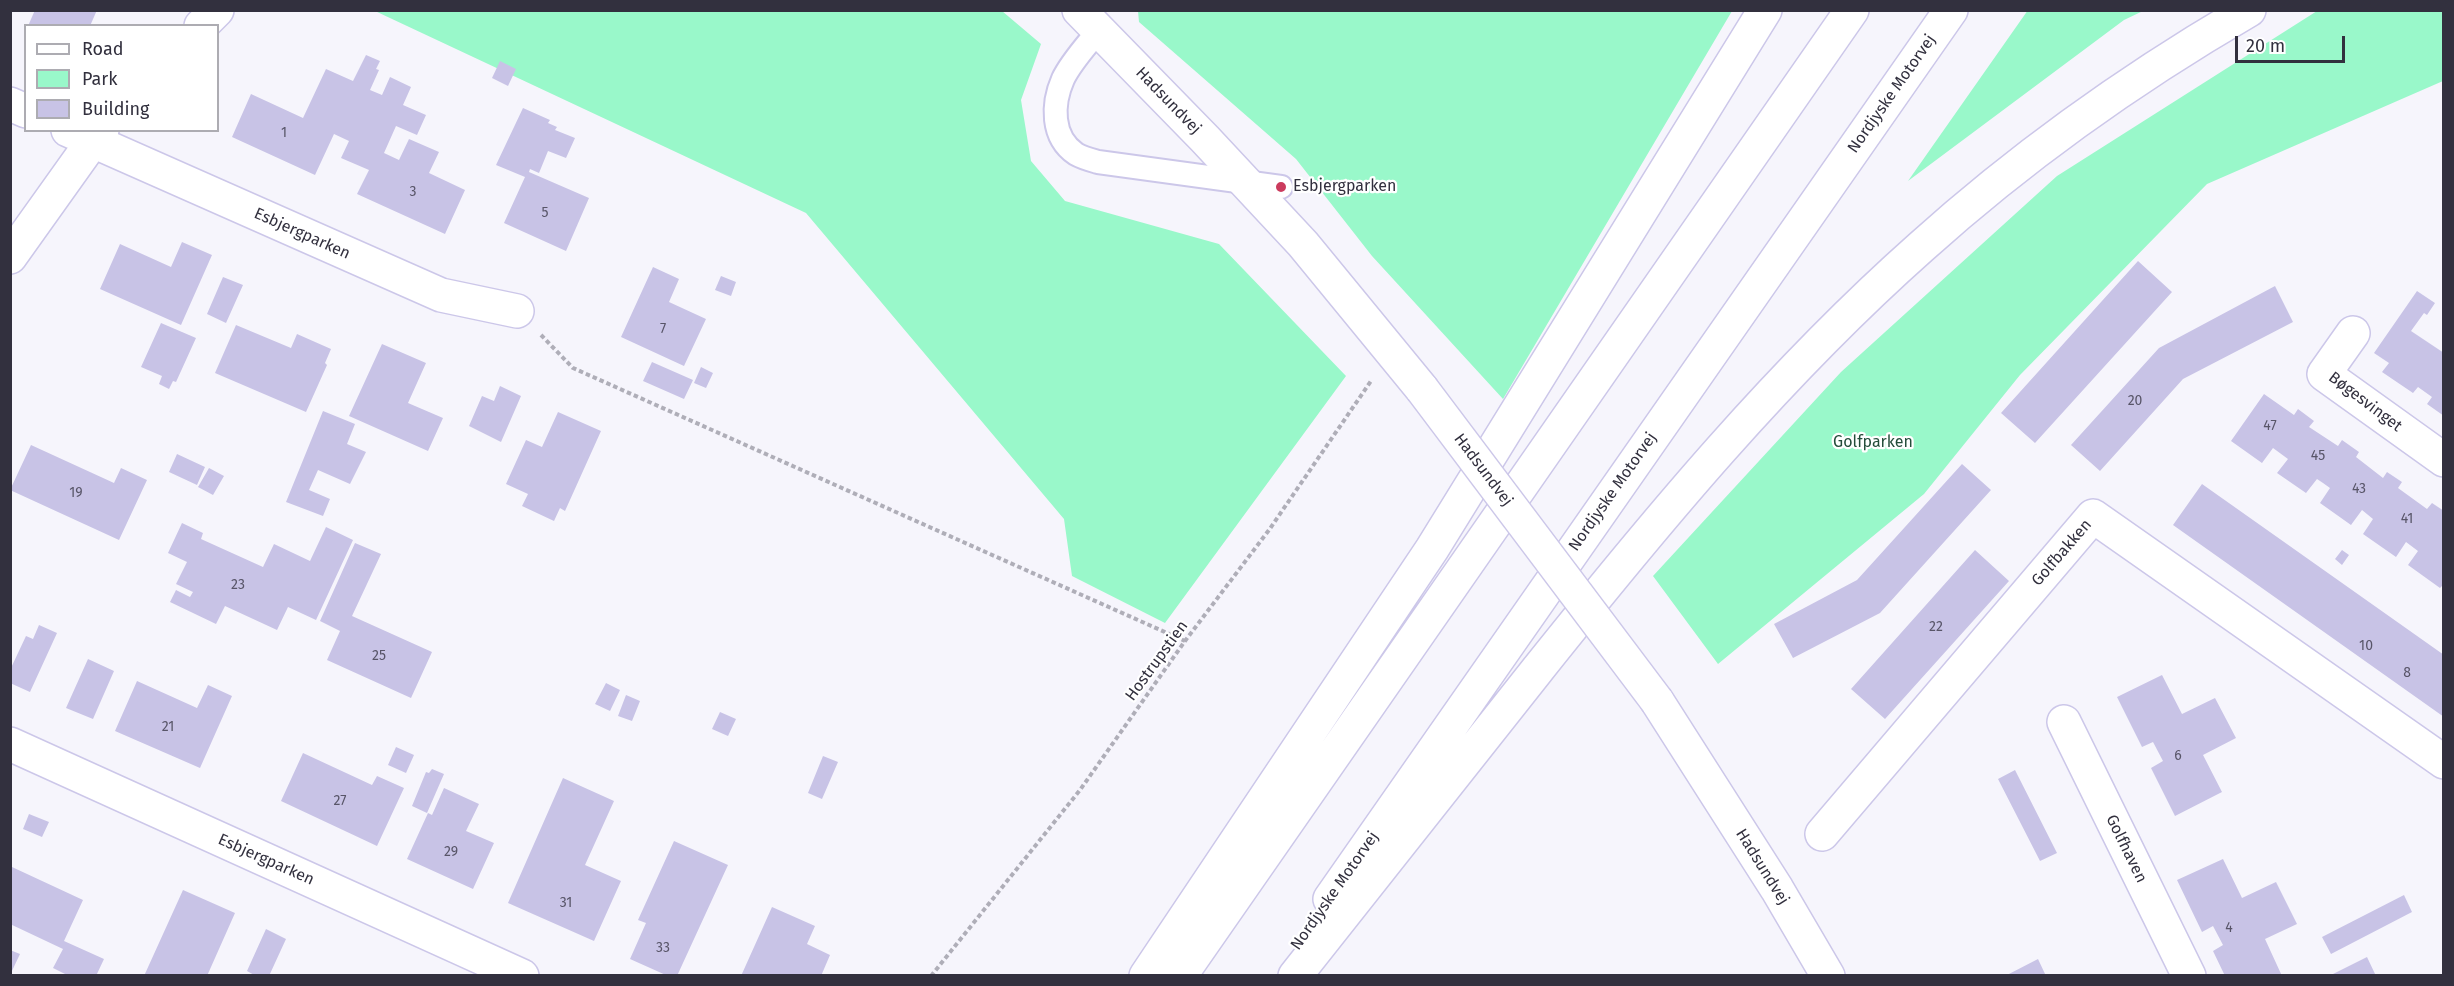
<!DOCTYPE html>
<html>
<head>
<meta charset="utf-8">
<style>
  body { margin:0 }
  #map { position:relative; width:2454px; height:986px; overflow:hidden; background:#f6f5fc; font-family:"Fira Sans",sans-serif }
  canvas { display:block }
  .frame { position:absolute; inset:0; border:12px solid #32303e; pointer-events:none }
  .legend { position:absolute; left:24px; top:24px; width:195px; height:108px; box-sizing:border-box; background:#fff; border:2px solid #adacb2; margin:0; padding:8px 10px; list-style:none; font-size:18px; color:#32303e }
  .legend li { display:flex; align-items:center; gap:12px; height:30px }
  .legend b { width:30px; border:2px solid #adacb2 }
  .scale { position:absolute; left:2235px; top:36px; width:110px; height:27px; box-sizing:border-box; border:3px solid #32303e; border-top:0; padding-left:8px; font-size:18px; line-height:21px; white-space:nowrap; color:#32303e; -webkit-text-stroke:4px #fff; paint-order:stroke }
</style>
</head>
<body>
<div id="map">
<canvas width="2454" height="986"></canvas>
<div class="frame"></div>
<ul class="legend">
<li><b style="height:8px;background:#fff"></b>Road</li>
<li><b style="height:16px;background:#99f8ca"></b>Park</li>
<li><b style="height:16px;background:#c8c3e6"></b>Building</li>
</ul>
<div class="scale">20 m</div>
</div>
<script>
const ctx = document.querySelector('canvas').getContext('2d');
ctx.lineJoin = 'round';
function fill(path, color) {
  ctx.fillStyle = color;
  ctx.fill(path, 'evenodd');
}
function stroke(path, color, width, dash) {
  ctx.strokeStyle = color;
  ctx.lineWidth = width;
  ctx.lineCap = dash ? 'butt' : 'round';
  ctx.setLineDash(dash || []);
  ctx.stroke(path);
}
function drawText(font, color, halo, rows, align = 'center') {
  ctx.font = font + ' "Fira Sans",sans-serif';
  ctx.lineWidth = 4.5;
  ctx.setLineDash([]);
  ctx.textBaseline = 'middle';
  ctx.strokeStyle = halo;
  ctx.fillStyle = color;
  for (const [text, x, y, turn = 0] of rows) {
    ctx.save();
    ctx.translate(x, y);
    ctx.rotate((+turn || 0) * Math.PI / 180);
    ctx.textAlign = isNaN(turn) ? turn : align;
    if (halo) ctx.strokeText(text, 0, 0);
    ctx.fillText(text, 0, 0);
    ctx.restore();
  }
}
const green = new Path2D(`
  M2028 10 2143 11 2124 20 1908 181Z
  M375 11H1002L1041 44 1021 100 1031 161 1065 201 1219 244 1346 376 1165 623 1072 576 1064 519 806 213Z
  M1138 11V10L1732 11 1503 399 1372 256 1296 159 1139 22Z
  M2317 11H2443V81L2207 184 2020 375 1924 494 1718 664 1653 576 1841 372 2057 176Z`);
const building = new Path2D(`
  M35 10H97L90 26H28Z
  M366 55 380 61 376 69 379 70 370 90 382 95 390 77 411 87 403 105 426 115 417 135 396 126 384 153 399 160 409 139 439 152 429 173 465 190 445 234 357 194 369 170 341 158 349 141 334 134 315 175 232 137 251 94 303 118 326 69 353 81Z
  M500 61 516 69 508 86 492 78Z
  M523 108 550 120 548 123 557 127 555 130 575 138 566 158 548 151 539 173 530 169 529 172 589 198 566 251 504 223 525 177 496 165Z
  M182 242 212 255 181 325 100 289 120 244 171 267Z
  M2138 261 2172 292 2035 443 2001 413Z
  M653 267 679 279 669 302 706 319 684 366 621 337Z
  M721 276 736 282 731 296 715 290Z
  M223 277 243 285 226 323 207 314Z
  M2275 286 2293 322 2183 379 2100 471 2071 445 2159 348Z
  M2417 291 2435 303 2427 315 2424 313 2411 331 2444 353V416L2427 404 2432 397 2418 387 2413 393 2382 372 2389 363 2374 353Z
  M161 323 196 338 176 382 173 381 169 389 159 384 162 376 141 367Z
  M236 325 291 348 297 334 331 349 325 363 327 365 306 412 215 373Z
  M382 344 426 363 408 403 443 418 428 451 349 416Z
  M652 362 693 380 684 399 643 381Z
  M701 367 713 373 706 388 694 383Z
  M500 386 521 396 501 442 469 426 482 396 494 401Z
  M2264 394 2294 415 2298 409 2314 421 2309 427 2338 446 2342 440 2359 452 2356 457 2383 478 2387 472 2402 482 2398 488 2427 509 2432 503 2444 511V584L2440 588 2408 565 2418 551 2406 542 2396 557 2363 534 2373 519 2362 510 2351 525 2320 503 2330 488 2323 483 2317 479 2306 493 2277 473 2288 459 2273 448 2262 463 2231 441Z
  M323 411 355 424 347 444 366 452 350 484 318 470 309 490 330 499 323 516 286 502Z
  M558 412 601 431 565 511 560 508 554 521 522 506 528 494 506 484 526 440 542 447Z
  M31 445 114 483 121 468 147 480 119 540 10 490Z
  M177 454 205 467 197 485 169 472Z
  M1962 464 1991 490 1880 613 1793 658 1774 624 1857 580Z
  M209 468 224 476 213 495 198 487Z
  M2202 484 2444 655V717L2173 525Z
  M182 523 203 533 201 539 263 567 274 544 310 561 326 527 353 540 316 620 288 607 277 630 225 606 216 624 170 602 176 590 190 597 193 592 176 584 187 562 168 553Z
  M355 543 381 554 352 616 432 652 411 698 327 660 340 631 320 621Z
  M1975 550 2009 581 1885 719 1851 689Z
  M2342 550 2349 555 2342 565 2335 559Z
  M39 625 57 633 30 692 10 683V670L26 636 33 639Z
  M88 659 114 671 93 719 66 708Z
  M2162 675 2182 714 2215 698 2236 738 2203 755 2222 792 2175 816 2151 768 2163 761 2153 742 2142 747 2117 697Z
  M137 681 197 708 208 685 232 696 200 768 115 731Z
  M606 683 620 690 610 711 595 704Z
  M626 695 640 701 632 721 618 716Z
  M720 712 736 719 728 736 712 729Z
  M396 747 414 755 406 773 388 765Z
  M303 753 372 785 377 776 404 788 377 846 281 801Z
  M823 756 838 762 822 799 808 793Z
  M432 769 444 774 427 813 412 806 426 772 429 773Z
  M2015 770 2057 853 2040 861 1998 779Z
  M563 778 614 801 585 865 621 881 594 941 508 903Z
  M444 788 479 804 466 831 494 843 473 889 407 859 428 813 432 815Z
  M29 814 49 822 42 837 23 829Z
  M674 841 728 865 677 976H668L630 959 646 923 638 920Z
  M2223 859 2242 898 2276 882 2297 924 2265 939 2282 976H2225L2213 951 2223 945 2213 926 2202 932 2177 880Z
  M12 867 83 900 64 941 104 959 96 976H69L53 968 63 949 10 924Z
  M183 890 235 913 207 976H144Z
  M2404 895 2412 912 2331 954 2322 937Z
  M772 907 815 926 807 944 830 955 821 976H741Z
  M266 929 286 939 269 976H256L247 971Z
  M10 950 20 954 10 975Z
  M2367 957 2376 976H2329Z
  M2038 959 2046 976H2005Z`);
const path = new Path2D(`
  M541 335 573 368 1185 641
  M931 976 1080 790 1185 641 1269 530 1371 381`);
const lane = new Path2D(`
  M1099 30C1087 45 1071 62 1063 79 1052 104 1051 137 1076 154 1083 158 1091 160 1098 162L1281 187`);
const street = new Path2D(`
  M201 26 217 10
  M10 104 26 111
  M68 130 441 295 517 311
  M10 257 92 142 102 130
  M2353 333 2324 374 2444 460
  M2064 722 2189 976
  M10 744 522 976
  M1822 834 2093 516 2444 762`);
const secondary = new Path2D(`
  M1079 10 1205 139 1303 244 1422 389
  M1657 701 1777 889 1828 976`);
const highway = new Path2D(`
  M1330 899 1951 10
  M1146 976 1432 549 1765 10
  M1180 976 1852 10
  M1295 976C1376 873 1457 771 1538 669 1657 520 1779 373 1921 247 2021 157 2132 78 2249 10`);
const secondaryBridge = new Path2D(`
  M1422 389 1657 701`);
const markers = [
  [1281,187,6,"#cb3b5d"]
];
const numberNames = [
  ["1",284,133],
  ["3",413,192],
  ["5",545,213],
  ["7",663,329],
  ["20",2135,401],
  ["47",2270,426],
  ["45",2318,456],
  ["43",2359,489],
  ["19",76,493],
  ["41",2407,519],
  ["23",238,585],
  ["22",1936,627],
  ["10",2366,646],
  ["25",379,656],
  ["8",2407,673],
  ["21",168,727],
  ["6",2178,756],
  ["27",340,801],
  ["29",451,852],
  ["31",566,903],
  ["4",2229,928],
  ["33",663,948]
];
const streetNames = [
  ["Nordjyske Motorvej",1892,94,-55],
  ["Hadsundvej",1168,101,46],
  ["Esbjergparken",302,234,24],
  ["Bøgesvinget",2365,402,37],
  ["Hadsundvej",1483,470,53],
  ["Nordjyske Motorvej",1613,492,-55],
  ["Golfbakken",2062,553,-49],
  ["Hostrupstien",1157,661,-54],
  ["Golfhaven",2126,849,64],
  ["Esbjergparken",266,860,24],
  ["Hadsundvej",1762,867,58],
  ["Nordjyske Motorvej",1335,891,-55]
];
const poiNames = [
  ["Esbjergparken",1293,187]
];
const parkNames = [
  ["Golfparken",1873,443]
];
fill(green, '#99f8ca');
fill(building, '#c8c3e6');
stroke(lane, '#ccc7e9', 26);
stroke(street, '#ccc7e9', 36);
stroke(secondary, '#ccc7e9', 36);
stroke(highway, '#ccc7e9', 36);
stroke(path, '#afaeb8', 4, [4.5, 3]);
stroke(lane, '#fff', 22);
stroke(street, '#fff', 33);
stroke(secondary, '#fff', 33);
stroke(highway, '#fff', 33);
stroke(secondaryBridge, '#ccc7e9', 36, []);
stroke(secondaryBridge, '#fff', 33);
for (const [x, y, r, color] of markers) {
  const dot = new Path2D();
  dot.arc(x, y, r, 0, 2 * Math.PI);
  ctx.fillStyle = color;
  ctx.fill(dot);
  stroke(dot, '#fff', 2);
}
drawText('14px', '#585568', null, numberNames);
drawText('16px', '#32303e', '#fff', streetNames);
drawText('16px', '#32303e', '#fff', poiNames, 'left');
drawText('16px', '#244d3a', '#fff', parkNames);
</script>
</body>
</html>
